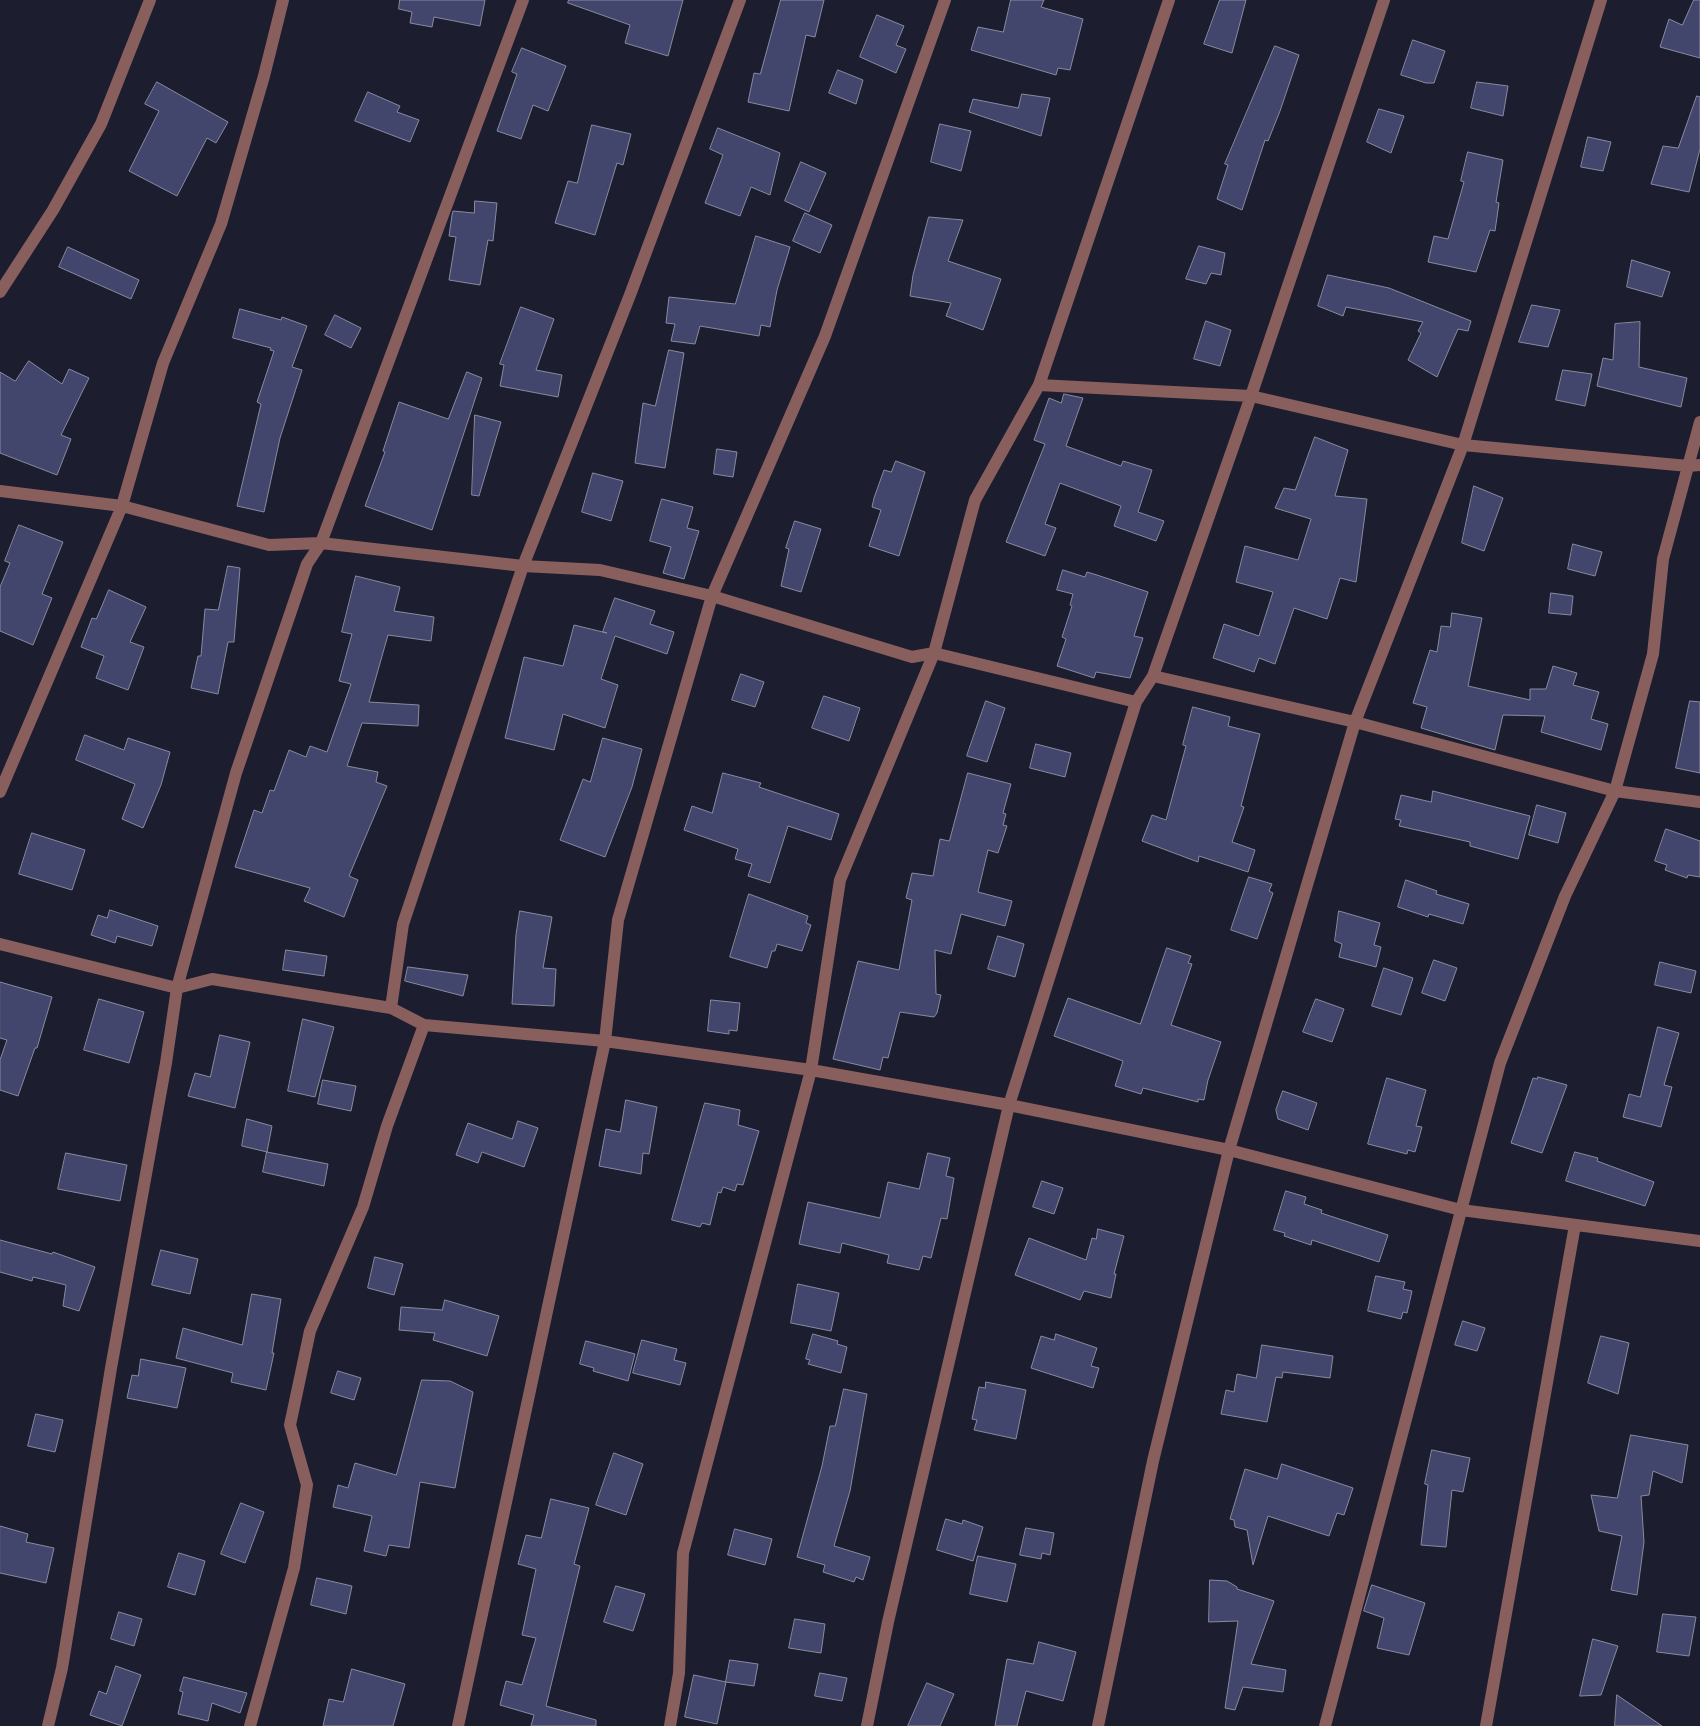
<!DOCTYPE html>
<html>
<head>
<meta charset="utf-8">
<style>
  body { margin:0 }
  canvas { display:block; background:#1c1d2e }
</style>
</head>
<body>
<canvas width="1700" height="1726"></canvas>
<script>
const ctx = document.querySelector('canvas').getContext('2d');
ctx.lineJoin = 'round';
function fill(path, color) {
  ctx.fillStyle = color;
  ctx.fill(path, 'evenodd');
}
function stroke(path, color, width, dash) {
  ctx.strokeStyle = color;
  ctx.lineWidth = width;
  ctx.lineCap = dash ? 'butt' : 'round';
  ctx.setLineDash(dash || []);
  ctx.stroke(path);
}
const building = new Path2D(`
  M400 0H485L480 26 434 17 432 27 410 23 412 12 399 9Z
  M569 0H683L668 56 625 43 630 25 568 3Z
  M781 0H824L815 37 806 35 789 111 748 102 754 73 760 74Z
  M1011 0H1044L1041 7 1083 19 1070 70 1058 68 1056 75 971 50 978 27 1003 32Z
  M1220 0H1246L1232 53 1204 44Z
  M1694 0H1700V58L1660 47 1669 19 1682 25Z
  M877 15 904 26 896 45 906 49 896 73 860 57Z
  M1413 40 1445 51 1434 83H1426L1401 75Z
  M1275 46 1299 55 1280 111 1268 141 1265 140 1242 210 1217 199 1228 165 1225 164Z
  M522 48 566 66 548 111 533 105 521 139 497 131 517 74 512 72Z
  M838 70 863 80 856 104 829 93Z
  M157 82 228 122 216 143 207 138 177 196 129 171 159 111 145 104Z
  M1477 82 1508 86 1503 116 1471 108Z
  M368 92 400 106 397 112 419 120 410 142 355 121Z
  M1022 94 1050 98 1041 136 969 112 973 99 1018 108Z
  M1697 96 1700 97V149L1689 192 1651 184 1663 146 1678 148Z
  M1379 109 1404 116 1391 153 1367 142Z
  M940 124 971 131 961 171 931 162Z
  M592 125 631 134 623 165 617 163 595 235 555 223 568 181 577 183Z
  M718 128 780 153 770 195 751 187 740 216 705 203 723 155 710 149Z
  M1588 137 1611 142 1603 171 1581 167Z
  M1468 152 1503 160 1496 202 1499 203 1495 231 1490 230 1476 272 1428 262 1434 236 1448 239 1464 182 1461 181Z
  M801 162 826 173 809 212 785 201Z
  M475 201 497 203 493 241 488 240 480 285 449 280 456 237 449 236 452 215 453 211 474 213Z
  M805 213 832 225 820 253 793 241Z
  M929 217 963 220 948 261 1001 279 983 330 946 316 951 303 910 296 913 275Z
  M756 236 790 247 777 290 770 327 761 325 759 336 700 326 695 344 671 341 675 324 666 323 669 297 735 304Z
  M1199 246 1225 253 1221 275 1211 273 1206 284 1186 279Z
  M68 247 139 280 131 299 59 267Z
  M1632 260 1670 272 1662 297 1627 287Z
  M1328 275 1389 288 1471 321 1468 331 1458 329 1437 377 1408 360 1421 333 1418 331 1423 322 1346 307 1343 316 1318 306Z
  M1532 305 1560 310 1548 347 1519 342Z
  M521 307 554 319 536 370 562 375 558 397 500 386 504 365 500 364Z
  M240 309 281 320 282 317 307 326 292 367 302 370 280 438 264 512 237 506 261 404 257 402 274 351 270 350 271 348 233 338Z
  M335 315 361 328 351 348 325 335Z
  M1206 321 1231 330 1220 366 1194 359Z
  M1640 322 1639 367 1687 378 1681 407 1597 386 1603 358 1613 360 1615 324Z
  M669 350 684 353 665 468 635 463 643 403 655 406Z
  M29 361 62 384 69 369 89 378 61 435 71 439 57 475 0 453V372L15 381Z
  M1563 370 1592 374 1585 406 1556 400Z
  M467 372 482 378 432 530 365 506 385 452 383 451 399 402 448 419Z
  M1064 394 1083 398 1066 446 1121 466 1123 461 1152 470 1138 512 1164 521 1156 541 1114 526 1121 506 1060 483 1045 524 1056 528 1045 556 1006 542 1045 444 1034 440 1049 398 1061 403Z
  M475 415 501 422 479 496 472 495Z
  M1315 437 1348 450 1335 496 1367 499 1356 582 1340 578 1327 619 1294 608 1275 664 1259 658 1254 672 1213 658 1224 624 1259 636 1273 592 1236 582 1245 546 1298 560 1311 519 1275 508 1284 488 1295 490Z
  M717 449 737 452 733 477 714 474Z
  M896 461 925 472 899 556 869 546 881 510 872 507 874 498 884 470 891 472Z
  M593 473 623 481 611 521 582 512Z
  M1474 486 1503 498 1484 551 1462 543Z
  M662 499 693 507 687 528 699 531 684 579 663 573 671 547 650 541Z
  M795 521 821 529 801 592 781 586 789 549 786 548Z
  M19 525 63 542 42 594 52 598 33 645 0 631V587L10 563 5 561Z
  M1573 544 1602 552 1595 576 1568 569Z
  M228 566 240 568 234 642H228L218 694 191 688 198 656H201L205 609 218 610Z
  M1063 570 1085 577 1087 572 1097 575 1148 592 1134 636 1143 638 1130 678 1096 672 1094 678 1057 666 1066 639 1062 637 1072 606 1070 605 1073 594 1057 590Z
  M356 576 400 587 394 611 434 617 431 641 388 635 369 702 419 705 418 726 362 723 347 766 378 772 376 782 387 786 349 876 358 880 344 917 304 901 310 888 235 867 254 810 262 813 270 790 274 791 289 750 306 757 310 746 327 752 351 684 339 681 352 634 342 632Z
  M109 590 146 607 130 642 144 647 128 690 96 678 104 656 81 647 92 618 96 619Z
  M1551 593 1573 596 1571 615 1549 613Z
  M615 598 655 611 650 624 674 632 667 654 615 636 601 679 618 685 605 728 563 714 554 750 505 738 524 657 563 666 574 625 607 633 603 632Z
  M1452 613 1482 618 1468 686 1530 700V689H1546L1553 666 1577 673 1573 685 1599 692 1591 719 1608 724 1601 750 1541 732 1545 716 1503 715 1495 750 1421 728 1427 707 1413 703 1430 650 1437 652 1441 626 1450 627Z
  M741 674 764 682 755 707 732 700Z
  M824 696 860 708 849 741 812 728Z
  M986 701 1005 708 987 762 967 756Z
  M1690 701 1700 702V773L1676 768Z
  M1193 707 1230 717 1228 726 1260 734 1241 806 1244 807 1232 842 1255 850 1248 872 1199 856 1198 862 1142 841 1152 815 1166 820 1186 746 1183 745Z
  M85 735 124 750 128 738 170 752 161 785 143 828 122 819 135 784 76 760Z
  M603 738 642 749 632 787 605 857 560 840 583 779 590 782Z
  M1036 744 1071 753 1065 777 1030 768Z
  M723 773 761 783 759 787 839 814 831 840 788 826 770 883 748 876 752 864 735 859 738 849 684 830 692 806 712 813Z
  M968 773 1011 784 1003 813 1006 814 1003 825 1007 826 998 853 988 850 978 892 1012 901 1005 926 961 914 951 954 935 950 936 994 941 995 937 1013 934 1017 900 1012 888 1058 883 1057 880 1070 833 1059 858 961 899 970 912 900 906 898 912 873 933 876 940 839 949 841Z
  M1433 791 1530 816 1518 859 1470 846V842L1399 826 1401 820 1395 819 1401 795 1431 802Z
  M1537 805 1566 813 1558 843 1529 835Z
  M1666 829 1700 841V877L1688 875 1687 878 1665 870 1667 865 1655 861Z
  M32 833 85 850 72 890 19 874Z
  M1249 877 1272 884 1269 891 1273 893 1257 939 1231 930Z
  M1406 880 1437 891 1436 894 1469 904 1463 924 1429 914 1428 917 1398 907Z
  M749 894 808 916 806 923 811 925 802 951 777 944 775 951H772L767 968 730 957Z
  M110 910 158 926 152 946 117 936 115 943 91 935 98 915 107 918Z
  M520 911 552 917 543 968 556 969 554 1006 512 1004 516 935Z
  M1339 911 1380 923 1374 945 1381 947 1376 967 1339 957 1342 944 1335 941Z
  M998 936 1024 944 1015 977 988 969Z
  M1167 948 1191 956 1188 963 1192 964 1171 1025 1221 1042 1208 1080 1204 1100 1198 1099V1102L1143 1088 1141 1094 1115 1086 1123 1061 1054 1036 1068 998 1140 1024Z
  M286 950 327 956 324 976 283 970Z
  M1434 960 1457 968 1445 1001 1422 993Z
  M1660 962 1696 971 1691 993 1655 985Z
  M408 967 468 975 463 996 405 981Z
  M1384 968 1413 978 1401 1015 1372 1006Z
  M0 982 52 997 37 1048H35L18 1096 0 1090V1060L7 1040 0 1038Z
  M99 999 144 1012 129 1063 84 1050Z
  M1316 999 1344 1009 1332 1042 1303 1032Z
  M711 1000 740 1003 737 1031 729 1030V1034L708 1031Z
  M303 1019 334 1027 315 1097 288 1091Z
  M1658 1027 1679 1033 1664 1085 1672 1087 1661 1127 1623 1117 1629 1094 1640 1097Z
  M220 1035 250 1042 235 1108 188 1096 195 1073 210 1077Z
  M1538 1077 1567 1085 1542 1153 1511 1143 1533 1078 1537 1079Z
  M1387 1078 1426 1090 1416 1126 1422 1127 1415 1152 1408 1150 1407 1154 1368 1144Z
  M323 1080 356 1086 351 1111 318 1104Z
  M1283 1091 1317 1103 1308 1130 1278 1119 1276 1110Z
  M626 1100 657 1107 649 1154 643 1153 641 1174 599 1166 606 1129 620 1132Z
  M705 1103 740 1110 738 1125 759 1131 743 1185 737 1184 735 1191 723 1187 721 1193 718 1192 710 1225 702 1223 700 1227 672 1220Z
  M247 1119 272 1126 267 1152 242 1146Z
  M518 1121 538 1128 524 1167 482 1152 478 1163 456 1155 468 1123 512 1139Z
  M267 1152 328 1164 324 1186 263 1172Z
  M1575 1152 1598 1158 1597 1161 1654 1182 1645 1206 1566 1181Z
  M66 1153 127 1165 120 1201 58 1189Z
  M928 1153 950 1158 946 1176 954 1178 947 1219 941 1218 931 1258 923 1256 919 1270 887 1263 889 1255 842 1243 840 1253 799 1244 808 1202 880 1218 888 1182 919 1189Z
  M1042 1181 1063 1188 1054 1214 1033 1207Z
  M1286 1191 1306 1197 1304 1204 1322 1210 1321 1213 1388 1235 1379 1262 1312 1240 1311 1245 1284 1236 1285 1233 1274 1230Z
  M1098 1229 1124 1236 1114 1274H1116L1111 1298 1084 1291 1080 1300 1015 1275 1029 1238 1086 1260 1092 1238 1096 1239Z
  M0 1240 52 1254 53 1252 95 1267 79 1311 63 1306 66 1285 33 1277 32 1281 0 1272Z
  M161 1250 198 1259 190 1294 152 1285Z
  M375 1257 403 1264 394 1295 368 1288Z
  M1376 1276 1405 1282 1403 1289 1412 1291 1407 1313 1403 1312 1401 1319 1368 1311Z
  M798 1284 839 1293 831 1331 791 1323Z
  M252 1294 281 1299 272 1353H274L266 1390 231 1382 233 1373 176 1358 183 1328 242 1345Z
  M445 1300 499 1316 487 1356 433 1340 435 1333 399 1330 401 1307 442 1310Z
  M1463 1321 1485 1328 1477 1351 1455 1345Z
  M813 1334 838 1341 837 1344 847 1347 841 1373 808 1364 810 1360 806 1359Z
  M1056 1334 1097 1348 1091 1366 1099 1368 1093 1388 1031 1368 1041 1336 1054 1340Z
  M1601 1336 1629 1343 1618 1394 1588 1383Z
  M642 1340 677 1349 674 1360 686 1363 680 1385 633 1373Z
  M586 1341 635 1354 628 1381 593 1371 594 1368 580 1364Z
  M1262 1345 1333 1356 1330 1378 1283 1372 1282 1378 1276 1377 1267 1422 1221 1414 1226 1390 1234 1392 1237 1374 1256 1378Z
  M141 1359 186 1368 177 1408 127 1398 132 1375 138 1376Z
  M338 1371 361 1378 354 1400 331 1393Z
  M422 1380 450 1381 473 1392 455 1488 420 1482 409 1548 389 1545 386 1556 364 1551 372 1516 333 1507 338 1485 348 1488 355 1463 396 1475Z
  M986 1382 1026 1390 1016 1439 974 1430 977 1420 972 1419 979 1387 985 1388Z
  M844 1389 867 1394 850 1491 834 1546 870 1557 863 1580 856 1577 854 1582 823 1572 825 1565 797 1557 822 1466 830 1426H835Z
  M36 1414 63 1420 55 1452 28 1446Z
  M1631 1435 1688 1445 1682 1483 1653 1471 1649 1495 1641 1496 1644 1542 1637 1595 1611 1590 1622 1536 1599 1531 1591 1495 1617 1498Z
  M1432 1450 1470 1458 1463 1492 1452 1490 1446 1547 1421 1545 1428 1485 1425 1484Z
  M614 1453 643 1464 626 1515 596 1505Z
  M1282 1464 1353 1488 1344 1515 1337 1513 1329 1536 1268 1516 1253 1565 1247 1530 1235 1527 1234 1520 1230 1519 1245 1469 1277 1479Z
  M551 1499 589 1508 574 1564 580 1566 546 1706 596 1720V1726H531L534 1715 500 1705 506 1681 522 1685 536 1638 522 1635 536 1569 518 1564 526 1535 541 1538Z
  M241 1503 264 1512 245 1563 221 1554Z
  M946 1519 962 1524 963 1520 983 1527 973 1561 937 1550Z
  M0 1526 28 1534 26 1542 54 1548 46 1583 0 1573Z
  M1026 1528 1054 1533 1050 1555 1042 1553 1041 1559 1020 1555Z
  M735 1529 772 1539 765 1565 728 1555Z
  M179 1553 205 1561 195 1595 168 1587Z
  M978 1556 1016 1564 1007 1602 970 1594Z
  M317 1578 352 1586 346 1614 311 1605Z
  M1210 1580 1227 1581 1237 1587V1589L1274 1601 1251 1664 1286 1670 1283 1692 1243 1687 1235 1710 1225 1708 1238 1621 1209 1622Z
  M1372 1585 1425 1603 1409 1655 1377 1648 1384 1618 1364 1611Z
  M616 1586 645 1594 633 1631 604 1622Z
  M119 1612 142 1619 134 1646 111 1639Z
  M1663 1614 1696 1617 1689 1656 1657 1652Z
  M795 1619 825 1624 821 1653 789 1648Z
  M1593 1639 1618 1646 1601 1695 1580 1696Z
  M1039 1642 1076 1652 1063 1701 1026 1691 1017 1726H995L1007 1659 1033 1664Z
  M730 1660 758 1664 754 1686 726 1682Z
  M116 1666 141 1675 122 1726 90 1715 99 1691 106 1694Z
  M352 1669 405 1684 393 1726H323L329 1699 343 1702Z
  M820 1673 847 1678 842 1701 815 1696Z
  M694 1675 726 1682 717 1724 685 1717Z
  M184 1677 247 1693 240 1713 212 1703 208 1721 178 1714 183 1692 180 1691Z
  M927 1683 954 1694 940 1726H908Z
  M1617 1695 1662 1726H1615Z`);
const minor = new Path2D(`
  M1169 0 1039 385 1251 396 1463 445 1688 466 1700 465
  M0 292 53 210 101 124 150 0
  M0 491 122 506 269 545 321 543 523 566 600 570 712 596 912 657 934 653 1136 702
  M1153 676 1355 722 1615 791 1700 802
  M0 792 122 506 163 363 221 224 264 76 283 0
  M0 944 177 988 212 979 391 1008 424 1025 605 1041 811 1070 1009 1105 1229 1150 1461 1210 1700 1241
  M391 1008 403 924 523 566 630 295 740 0
  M48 1726 62 1668 111 1368 166 1063 177 988 236 773 307 564 321 543 523 0
  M250 1726 294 1568 307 1485 290 1425 310 1331 363 1207 387 1126 424 1025
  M458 1726 605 1041 618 920 712 596 825 336 945 0
  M670 1726 679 1673 683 1553 811 1070 840 880 934 653 975 500 1039 385
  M867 1726 888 1622 1009 1105 1136 702 1153 676 1251 396 1384 0
  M1098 1726 1153 1461 1229 1150 1355 722 1463 445 1601 0
  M1325 1726 1500 1063 1565 896 1615 791 1653 654 1663 559 1700 422
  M1486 1726 1575 1225`);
fill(building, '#43466c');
stroke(building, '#878a9f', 1);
stroke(minor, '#895f5d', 12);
</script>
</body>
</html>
